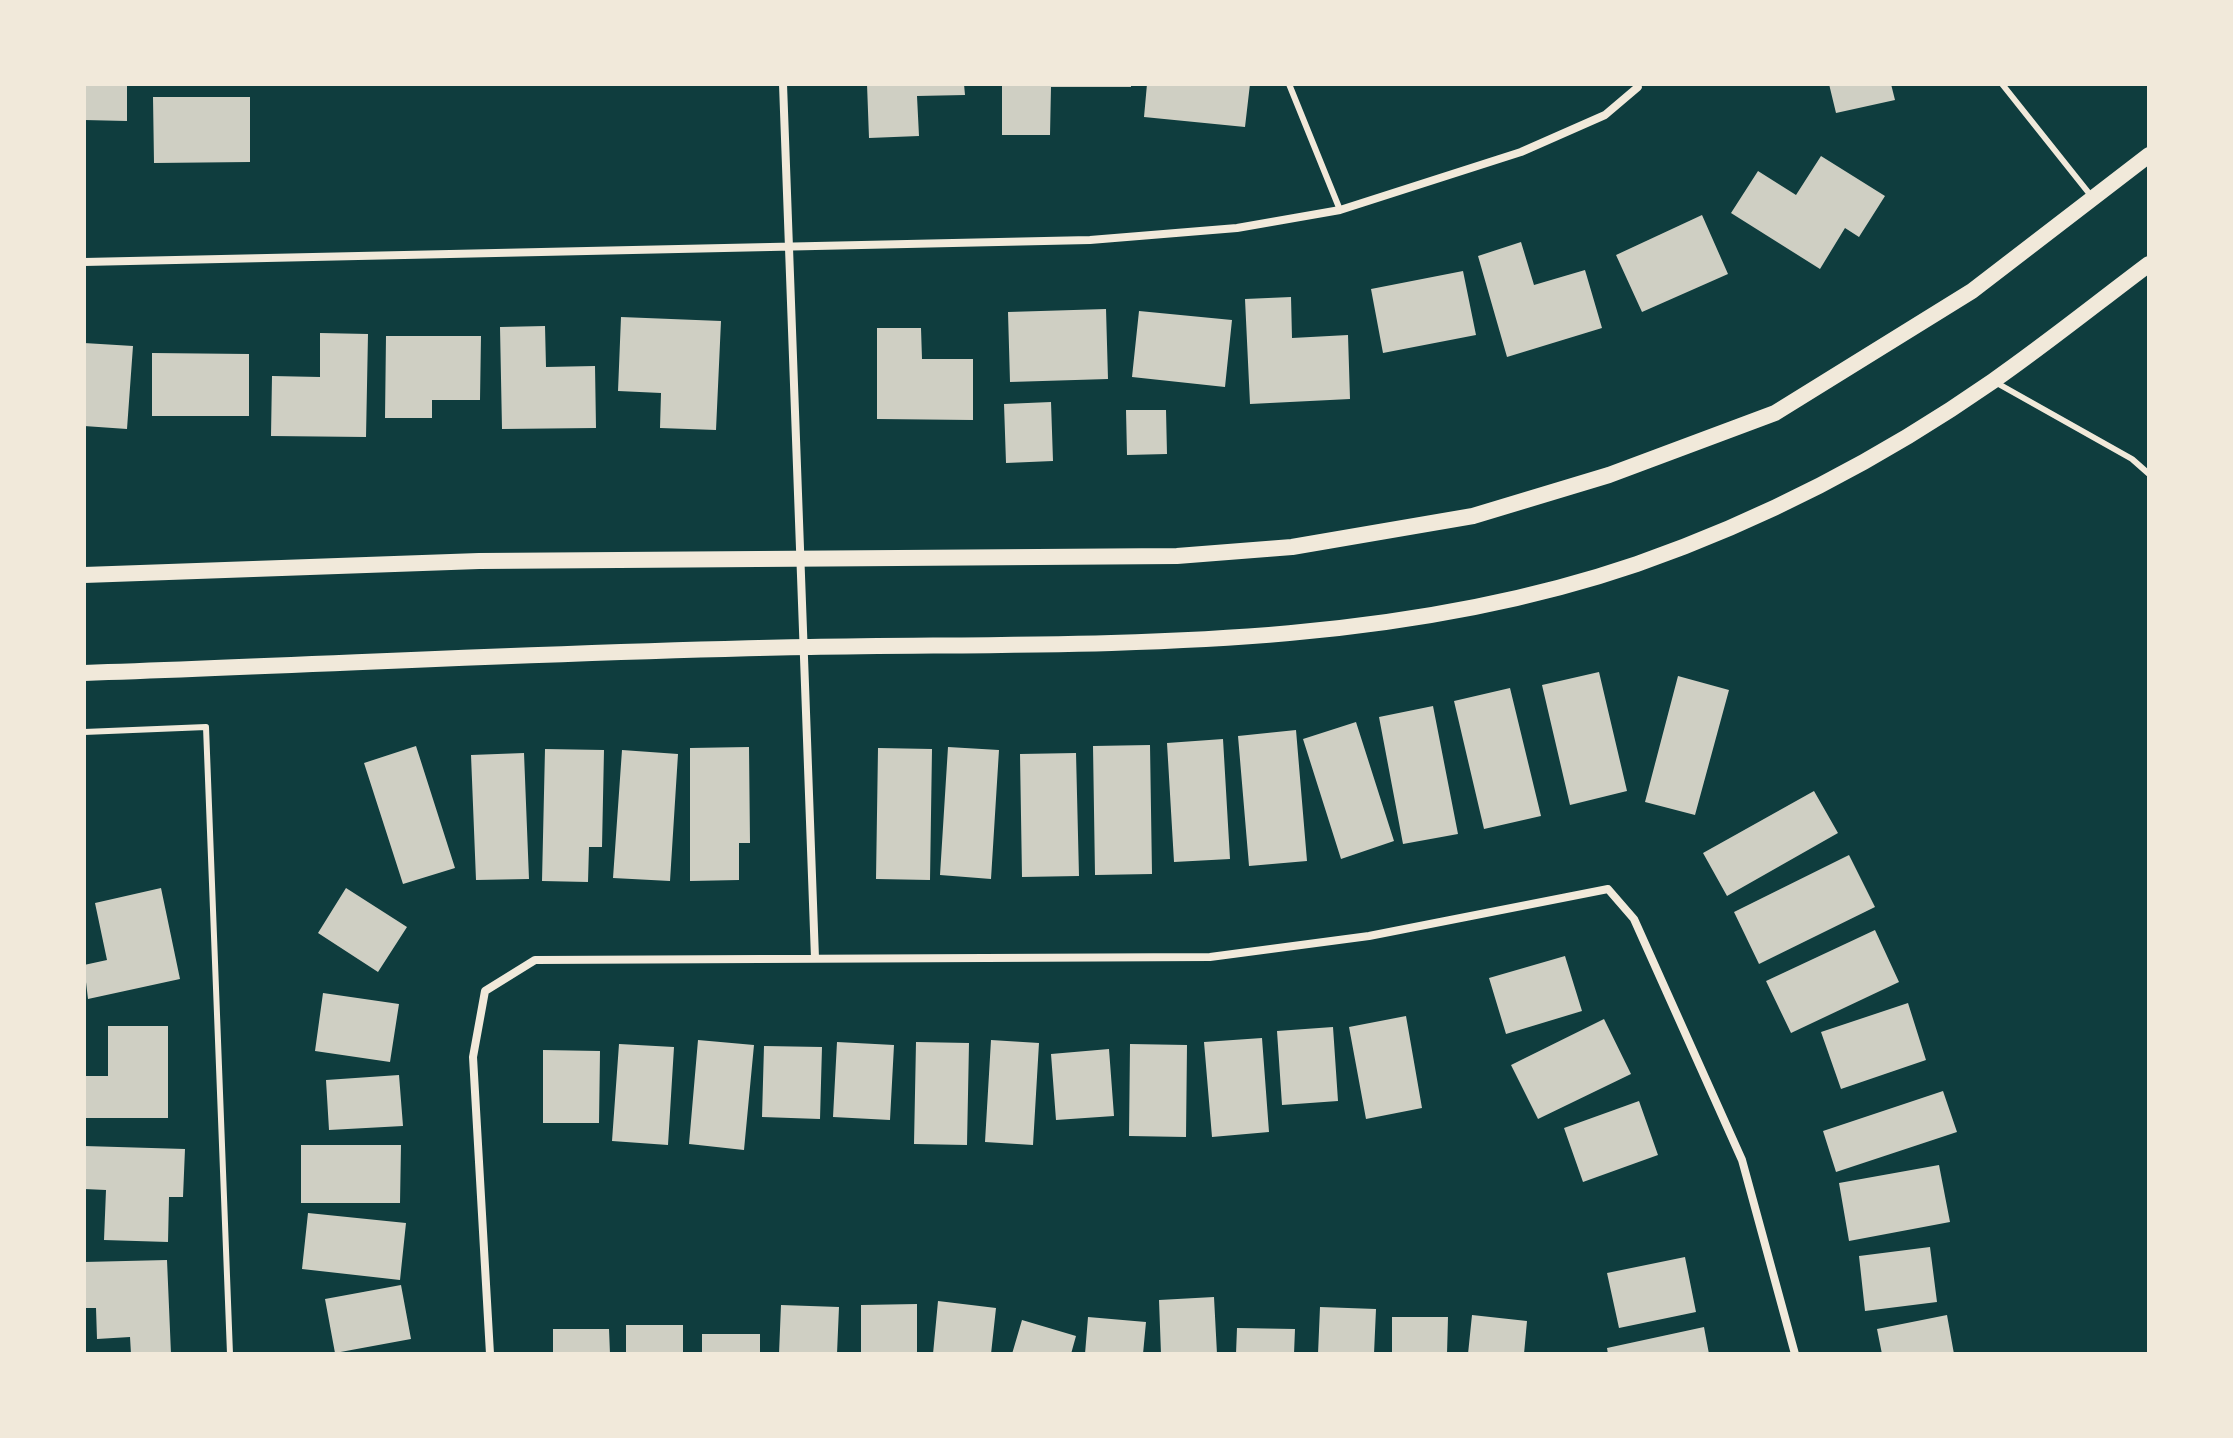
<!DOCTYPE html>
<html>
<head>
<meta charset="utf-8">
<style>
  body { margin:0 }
  #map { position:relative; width:2233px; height:1438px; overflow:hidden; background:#0f3d3e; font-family:"PT Sans Narrow",sans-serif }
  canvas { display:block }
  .frame { position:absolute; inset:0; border:86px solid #f1e9da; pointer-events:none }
</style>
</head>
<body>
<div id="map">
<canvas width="2233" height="1438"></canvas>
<div class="frame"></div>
</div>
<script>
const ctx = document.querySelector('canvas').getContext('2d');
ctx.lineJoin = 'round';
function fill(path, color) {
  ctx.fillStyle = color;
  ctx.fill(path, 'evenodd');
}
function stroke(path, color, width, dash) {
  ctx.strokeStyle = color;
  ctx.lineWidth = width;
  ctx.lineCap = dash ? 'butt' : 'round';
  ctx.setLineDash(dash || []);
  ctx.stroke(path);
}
const building = new Path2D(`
  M84 84H127V121L84 120Z
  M867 84H964L965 95 917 96 919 136 869 138Z
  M1002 84H1131V87H1051L1050 135H1002Z
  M1147 84H1250L1245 127 1144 117Z
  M1829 84H1891L1895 100 1836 113Z
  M153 97H250V162L154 163Z
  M1821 156 1885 196 1859 237 1845 228 1820 269 1731 213 1758 171 1796 195Z
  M1702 215 1728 274 1642 312 1616 255Z
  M1521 242 1534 285 1585 270 1602 328 1507 357 1478 256Z
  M1463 271 1476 335 1383 353 1371 289Z
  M1291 297 1292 338 1348 335 1350 399 1250 404 1245 299Z
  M1106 309 1108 379 1010 382 1008 312Z
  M1139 311 1232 320 1225 387 1132 377Z
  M621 317 721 321 716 430 660 428 661 393 618 391Z
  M545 326 546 367 595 366 596 428 502 429 500 327Z
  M877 328H921L922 359H973V420L877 419Z
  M320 333 368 334 366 437 271 436 272 376 320 377Z
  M386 336H481L480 400H432V418H385Z
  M84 343 133 346 127 429 84 426Z
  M152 353 249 354V416H152Z
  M1051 402 1053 461 1006 463 1004 404Z
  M1126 410H1166L1167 454 1127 455Z
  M1599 672 1627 791 1570 805 1542 685Z
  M1678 676 1729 690 1695 815 1645 802Z
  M1510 688 1541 816 1484 829 1454 701Z
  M1433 706 1458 834 1403 844 1379 717Z
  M1356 722 1394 841 1341 859 1303 739Z
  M1296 730 1307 861 1249 866 1238 736Z
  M1223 739 1230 859 1174 862 1167 743Z
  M1150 745 1152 874 1095 875 1093 746Z
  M416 746 455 868 403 884 364 763Z
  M749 747 750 843H739V880L690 881V748Z
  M948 747 999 750 991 879 940 875Z
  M878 748 932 749 930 880 876 879Z
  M545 749 604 750 602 847H589L588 882 542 881Z
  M622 750 678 754 670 881 613 878Z
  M524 753 529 879 476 880 471 755Z
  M1076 753 1079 876 1022 877 1020 754Z
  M1814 791 1838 833 1727 896 1703 853Z
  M1849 855 1875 907 1759 964 1734 912Z
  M161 888 180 979 88 999 84 965 107 960 95 903Z
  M346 888 407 927 378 972 318 933Z
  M1875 930 1899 982 1791 1033 1766 981Z
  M1565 956 1582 1011 1506 1034 1489 978Z
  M323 993 399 1004 390 1062 315 1051Z
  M1908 1003 1926 1060 1841 1089 1821 1032Z
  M1406 1016 1422 1108 1366 1119 1349 1027Z
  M1604 1019 1631 1074 1538 1119 1511 1065Z
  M108 1026H168V1118H84V1076H108Z
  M1333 1027 1338 1101 1282 1105 1277 1031Z
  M1262 1038 1269 1132 1212 1137 1204 1042Z
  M698 1040 754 1045 744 1150 689 1144Z
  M991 1040 1039 1043 1033 1145 985 1142Z
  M837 1042 894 1045 890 1120 833 1117Z
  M916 1042 969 1043 967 1145 914 1144Z
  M619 1044 674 1047 668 1145 612 1141Z
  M1130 1044 1187 1045 1186 1137 1129 1136Z
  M764 1046 822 1047 820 1119 762 1117Z
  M1109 1049 1114 1116 1056 1120 1051 1054Z
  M543 1050 600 1051 599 1123H543Z
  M399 1075 403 1126 329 1130 326 1080Z
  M1943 1091 1957 1132 1836 1172 1823 1131Z
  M1639 1101 1658 1155 1583 1182 1564 1128Z
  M301 1145H401L400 1203H301Z
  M84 1146 185 1149 183 1197H169L168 1242 104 1240 106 1190 84 1189Z
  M1939 1165 1950 1222 1849 1241 1839 1183Z
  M308 1213 406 1223 400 1280 302 1269Z
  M1930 1247 1937 1302 1865 1311 1859 1256Z
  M1685 1257 1696 1312 1619 1328 1607 1273Z
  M167 1260 171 1354H131L130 1337 97 1339 96 1308H84V1262Z
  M401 1285 411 1339 335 1353 325 1299Z
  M1214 1297 1217 1354H1161L1159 1300Z
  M938 1301 996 1308 991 1354H933Z
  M917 1304V1354H861V1305Z
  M781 1305 839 1307 837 1354H779Z
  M1320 1307 1376 1309 1374 1354H1318Z
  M1472 1315 1527 1321 1524 1354H1468Z
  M1947 1315 1954 1354H1882L1877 1329Z
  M1088 1317 1146 1322 1143 1354H1085Z
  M1392 1317H1448L1447 1354H1392Z
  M1022 1320 1076 1336 1071 1354H1012Z
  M626 1325H683V1354H626Z
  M1704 1327 1709 1354H1608L1607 1348Z
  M1237 1328 1295 1329 1294 1354H1236Z
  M553 1329H609L610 1354H553Z
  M702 1334H760V1354H702Z`);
const service = new Path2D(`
  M1289 84 1340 210
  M2002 84 2092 197
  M1995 382 2132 459 2149 474
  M84 732 206 727 230 1354`);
const minor = new Path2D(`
  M783 84 815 958
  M84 262 1090 240 1237 228 1340 210 1521 152 1605 115 1638 87 1637 84
  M490 1354 473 1057 485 991 535 960 1210 957 1369 936 1608 889 1634 919 1742 1160 1795 1354`);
const secondary = new Path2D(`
  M84 575 479 561 1177 556 1292 547 1473 516 1609 475 1775 413 1972 291 2149 155
  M84 673C326 665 568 651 810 647 1087 642 1371 655 1637 564 1763 520 1884 457 1993 381 2046 344 2097 303 2149 264`);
fill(building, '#cfcfc3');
stroke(service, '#f1e9da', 6);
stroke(minor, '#f1e9da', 8);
stroke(secondary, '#f1e9da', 16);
</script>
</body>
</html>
